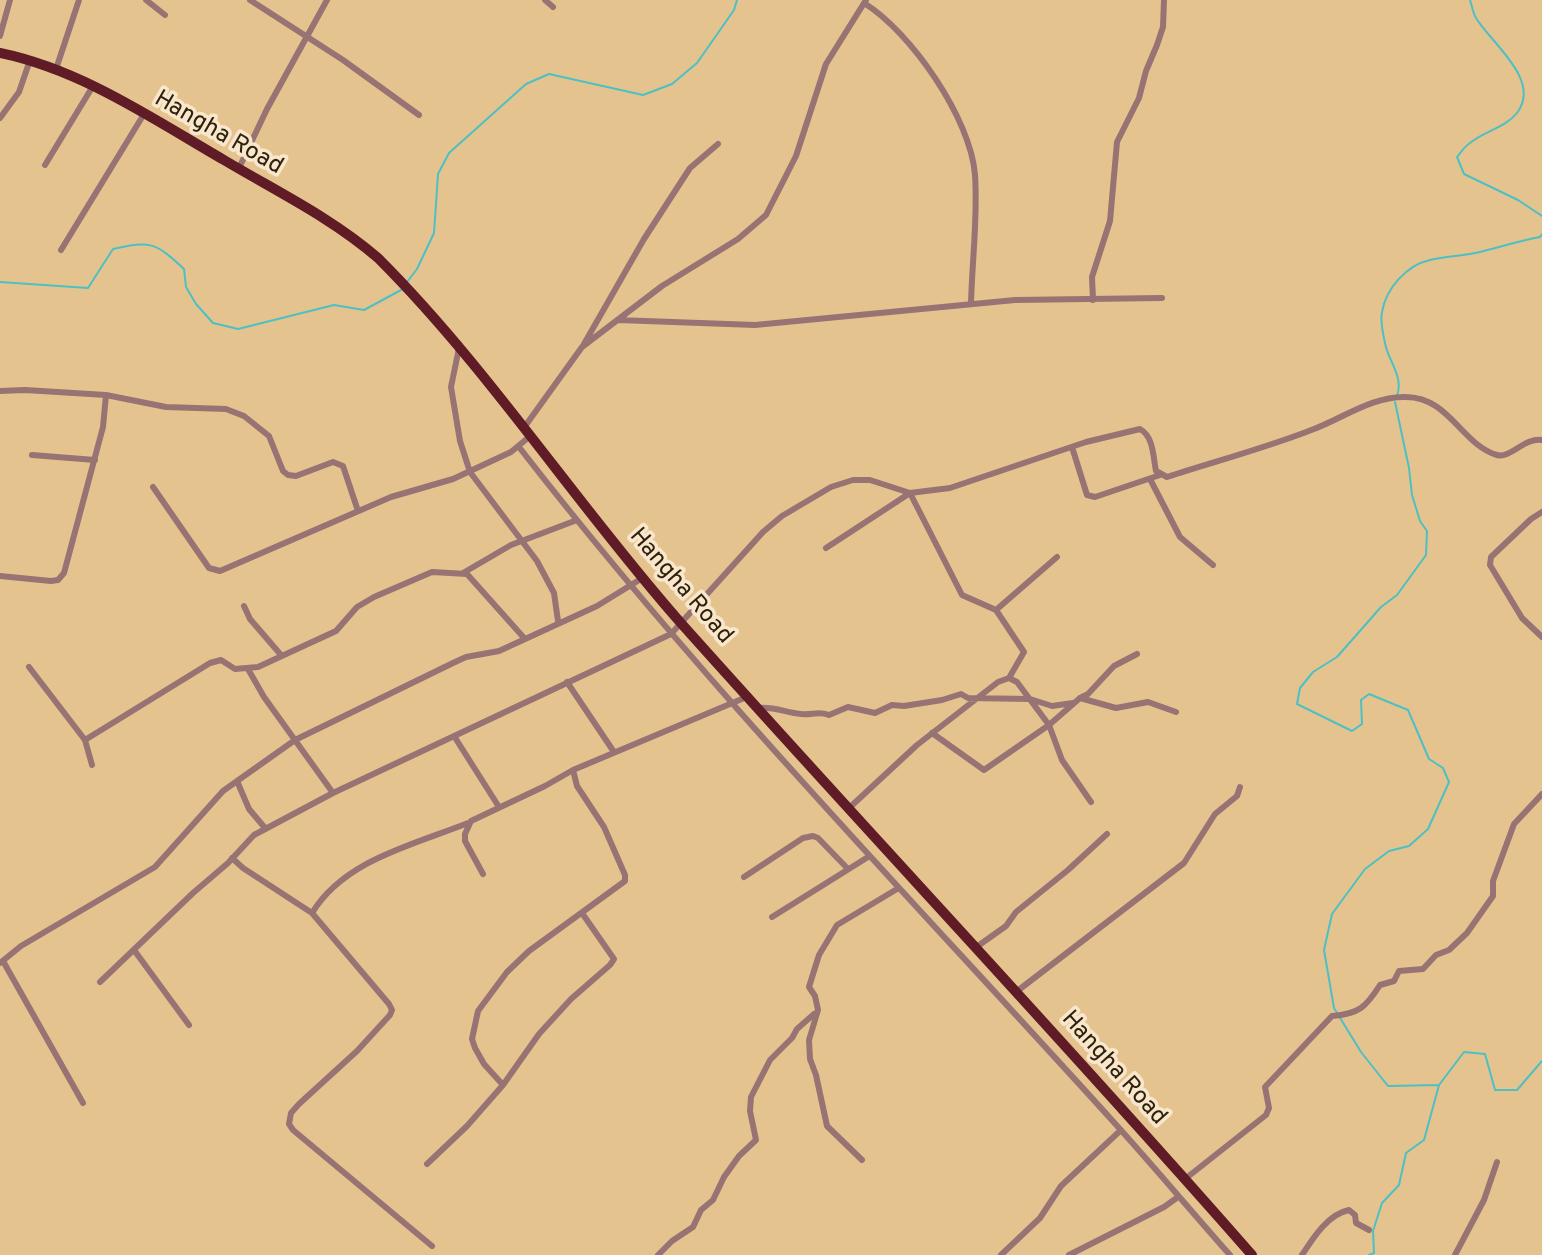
<!DOCTYPE html>
<html>
<head>
<meta charset="utf-8">
<style>
  body { margin:0 }
  canvas { display:block; background:#e5c38f }
</style>
</head>
<body>
<canvas width="1542" height="1255"></canvas>
<script>
const ctx = document.querySelector('canvas').getContext('2d');
ctx.lineJoin = 'round';
function stroke(path, color, width, dash) {
  ctx.strokeStyle = color;
  ctx.lineWidth = width;
  ctx.lineCap = dash ? 'butt' : 'round';
  ctx.setLineDash(dash || []);
  ctx.stroke(path);
}
function drawText(font, color, halo, rows, align = 'center') {
  ctx.font = font + ' Overpass,sans-serif';
  ctx.lineWidth = 7;
  ctx.setLineDash([]);
  ctx.textBaseline = 'middle';
  ctx.strokeStyle = halo;
  ctx.fillStyle = color;
  for (const [text, x, y, turn = 0] of rows) {
    ctx.save();
    ctx.translate(x, y);
    ctx.rotate((+turn || 0) * Math.PI / 180);
    ctx.textAlign = isNaN(turn) ? turn : align;
    if (halo) ctx.strokeText(text, 0, 0);
    ctx.fillText(text, 0, 0);
    ctx.restore();
  }
}
const stream = new Path2D(`
  M1470 0C1472 6 1473 13 1476 18 1491 43 1542 80 1517 113 1505 128 1484 131 1470 143 1465 146 1461 152 1457 157L1464 174 1518 200 1542 216
  M0 282 88 288 113 249C151 240 156 243 184 269L186 287 196 304 213 323 238 329 334 305 364 310 401 290
  M407 282 417 269 434 233 438 174 449 153 526 84 549 74 643 95 672 84 697 63 734 10 737 0
  M1397 396C1404 376 1388 361 1385 343 1383 334 1380 321 1382 312 1386 288 1407 265 1430 260 1447 256 1464 256 1480 252 1500 247 1519 241 1540 237L1542 234
  M1395 402 1409 468 1412 495 1420 521 1427 531 1426 555 1397 595 1381 607 1337 657 1313 672 1300 688 1297 704 1352 731 1362 724 1361 700 1369 694 1408 710 1429 759 1443 768 1449 782 1428 829 1409 846 1389 851 1365 869 1332 914 1324 950 1334 1008 1361 1052 1388 1086 1439 1085
  M1369 1255 1374 1253 1373 1231 1382 1203 1399 1185 1406 1153 1424 1140 1439 1085 1464 1052 1485 1054 1495 1090H1517L1542 1061`);
const minor = new Path2D(`
  M146 0 165 15
  M250 0 343 60 419 115
  M545 0 553 7
  M864 3C911 32 971 119 975 175 978 217 972 261 971 304
  M0 36 10 0
  M56 69 79 0
  M0 118 19 92 30 60
  M45 165 93 86
  M239 168 267 109 327 0
  M61 250 144 114
  M1093 300 1092 277 1110 221 1117 142 1139 98 1146 71 1157 45 1163 27 1164 0
  M618 320 755 325 1015 300 1162 298
  M584 344 644 239 690 168 718 144
  M459 348 451 387 460 441 470 472 537 561 554 593 558 621
  M0 391 25 390 106 395 166 407 226 409 244 416 269 436 283 471 288 475 296 476 333 462 343 466 358 511
  M523 429 582 347 662 286 738 239 766 215 796 156 826 64 866 0
  M519 447C702 683 910 897 1110 1118 1151 1163 1190 1210 1230 1255
  M1072 447 1087 495 1095 497 1160 475
  M32 455 95 460
  M1150 479 1180 537 1213 565
  M153 487 209 568 220 571 391 497 453 479 511 452 529 437
  M1542 512 1531 519 1491 557 1490 565 1522 618 1542 637
  M826 548 910 493 962 595 996 610 1024 652 1009 678
  M463 573 511 545 577 520
  M0 576 51 581 58 580 64 573 103 427 106 395
  M244 606 250 619 281 655
  M996 610 1057 557
  M29 667 85 740
  M248 669 264 697 333 793
  M567 682 614 752
  M1080 698 1088 694 1114 666 1137 654
  M759 708C773 706 787 713 801 714 812 715 819 711 829 715L848 707 875 713 892 705 904 706 942 700 961 694 968 698 1030 699 1052 706 1073 703
  M932 733 984 770 1049 725 1080 698 1116 708 1148 702 1176 712
  M454 736 499 807
  M92 765 85 740 210 663 221 660 235 669 258 667 336 631 357 607 374 597 432 572 467 574 525 639
  M237 781 249 809 265 828
  M848 809 917 745 998 682 1009 678 1017 682 1049 725 1062 760 1091 802
  M232 858 243 868 312 913 389 1004 392 1010 390 1015 357 1051 299 1104 291 1113 289 1124 293 1130 432 1246
  M483 874 465 841V834L471 821 545 786 573 770 749 696
  M744 877 803 838 813 836 818 838 848 869
  M312 913C344 860 413 845 468 823
  M772 917 868 857
  M975 948 1006 926 1016 912 1068 870 1107 834
  M134 950 189 1025
  M3 961 83 1103
  M0 963 21 946 155 867 223 791 295 740 453 663 466 657 499 651 597 606 644 577
  M100 982 193 893 228 863 254 835 333 793 671 634 763 532 782 516 831 487 853 480H870L910 493 950 488 1086 442 1140 429C1154 437 1153 457 1156 471L1167 477C1216 461 1266 448 1314 429 1343 418 1373 396 1406 397 1449 397 1462 445 1497 455 1510 459 1525 437 1542 440
  M1016 992 1184 863 1215 814 1237 796 1240 787
  M503 1085 539 1034 571 999 610 965 614 959 582 913
  M862 1160 827 1126 816 1075 810 1059 809 1040 818 1010 815 996 809 987 819 955 837 925 897 889
  M427 1164 467 1126 503 1085 484 1064 475 1048 472 1039 478 1011 507 972 529 951 625 881V875L604 827 577 786 573 770
  M1185 1179 1266 1115 1269 1108 1265 1087 1332 1016C1359 1014 1366 1007 1380 985L1394 981 1399 971 1423 969 1436 955 1449 950 1467 933 1493 896V881L1514 824 1542 794
  M658 1255 672 1241 693 1227 701 1210 713 1200 724 1177 739 1156 756 1140 750 1111 751 1097 770 1060 792 1038 797 1029 814 1014
  M1001 1255 1040 1218 1061 1186 1121 1130
  M1069 1255 1164 1207 1178 1197
  M1302 1255C1313 1238 1328 1214 1349 1210L1355 1215 1356 1223 1369 1230
  M1455 1255 1484 1200 1497 1162`);
const trunk = new Path2D(`
  M0 53C82 70 153 119 224 160 276 191 332 218 378 258 489 369 576 504 680 622 869 834 1065 1041 1252 1255`);
const streetNames = [
  ["Hangha Road",218,134,30],
  ["Hangha Road",680,587,49],
  ["Hangha Road",1113,1069,48]
];
stroke(stream, '#4cc0c3', 2);
stroke(minor, '#987374', 6);
stroke(trunk, '#601c26', 10);
drawText('24px', '#2f220d', '#f8e7cd', streetNames);
</script>
</body>
</html>
